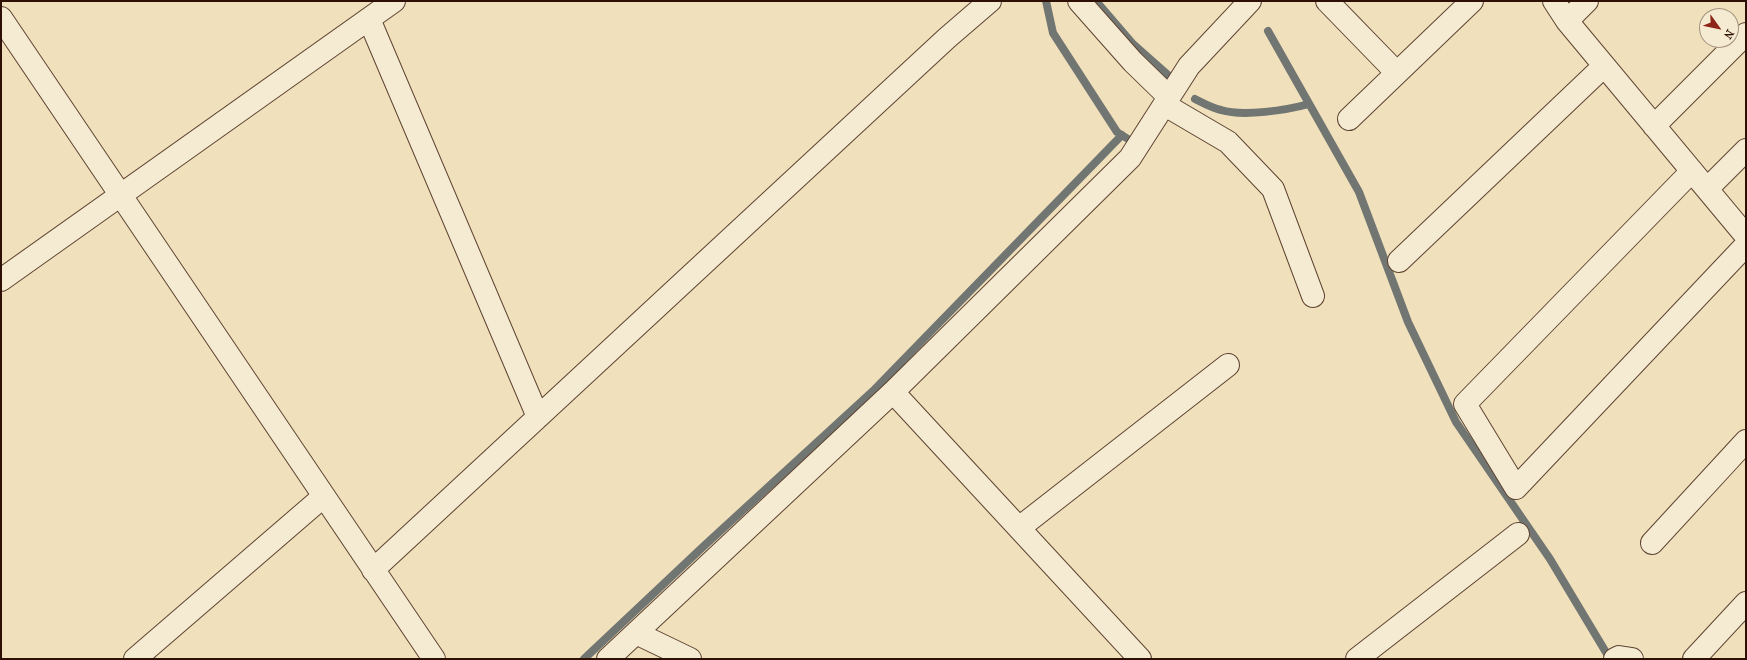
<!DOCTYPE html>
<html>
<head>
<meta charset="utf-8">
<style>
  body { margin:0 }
  #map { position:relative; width:1747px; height:660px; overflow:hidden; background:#f0e0bb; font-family:"IM FELL French Canon",serif }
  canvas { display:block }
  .frame { position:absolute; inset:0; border:2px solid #2d0f03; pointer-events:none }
  .north { position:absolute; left:1699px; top:8px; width:40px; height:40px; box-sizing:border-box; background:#f5ebd3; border:1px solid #a59380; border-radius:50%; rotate:123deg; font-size:11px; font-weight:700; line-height:16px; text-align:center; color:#2d0f03 }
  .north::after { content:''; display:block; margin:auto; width:14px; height:18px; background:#8f2418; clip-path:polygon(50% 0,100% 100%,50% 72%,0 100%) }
</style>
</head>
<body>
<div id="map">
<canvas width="1747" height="660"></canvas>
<div class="frame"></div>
<div class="north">N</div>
</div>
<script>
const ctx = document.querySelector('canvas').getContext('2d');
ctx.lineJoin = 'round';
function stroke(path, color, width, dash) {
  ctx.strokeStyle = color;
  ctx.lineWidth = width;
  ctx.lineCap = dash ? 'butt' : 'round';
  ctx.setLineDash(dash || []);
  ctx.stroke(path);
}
const stream = new Path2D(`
  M1046 1 1053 33 1117 132 1128 139
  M1096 1 1133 44 1168 75
  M1268 31 1359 192 1408 322 1456 422 1550 559 1610 659
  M1195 99C1203 103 1212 108 1221 110 1243 117 1287 110 1309 104
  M584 659 705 545 873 391 1122 135`);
const street = new Path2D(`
  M1079 1 1133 62 1169 97
  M1327 1 1397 73
  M1554 1 1567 21 1746 236
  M1 18 434 659
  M369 19 538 417
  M1567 21 1587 1
  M1165 105 1228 142 1273 189 1313 296
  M1349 119 1472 1
  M1654 126 1746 34
  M1692 171 1465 404 1516 488 1746 245
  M1707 189 1746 150
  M1399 261 1604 66
  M1 280 394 1
  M893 392 1140 659
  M1019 528 1228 365
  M1652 543 1746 441
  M373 570 947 38 990 1
  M636 633 690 659
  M135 659 324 496
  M608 659 893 392 1130 158 1189 66 1250 1
  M1357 659 1518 534
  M1615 659 1619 657 1632 659
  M1694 659 1746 603`);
stroke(stream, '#727672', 8);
stroke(street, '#5e4331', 24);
stroke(street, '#f5ebd3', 22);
</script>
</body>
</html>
